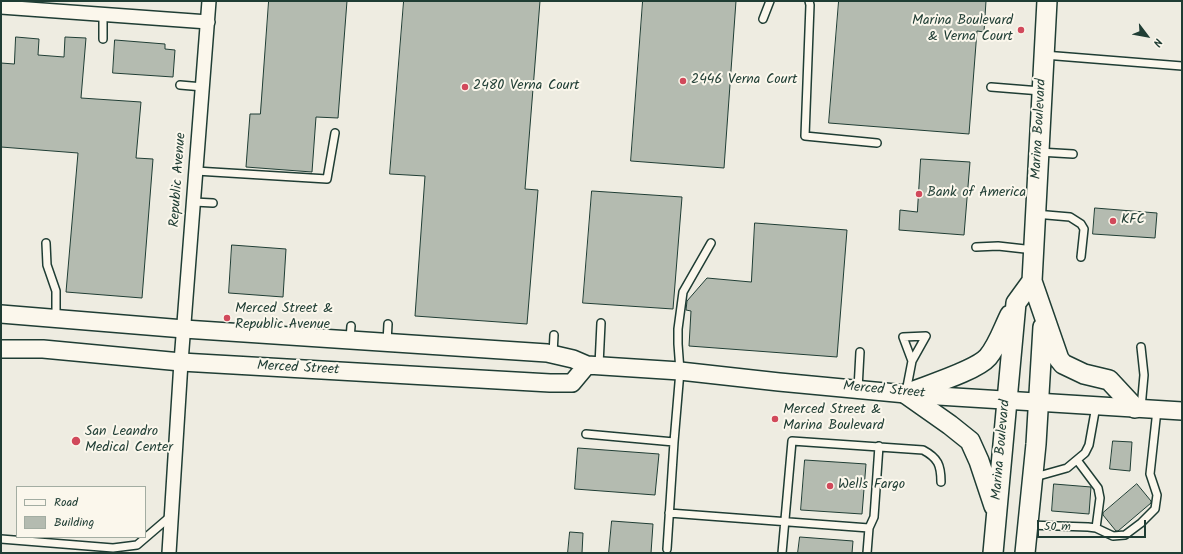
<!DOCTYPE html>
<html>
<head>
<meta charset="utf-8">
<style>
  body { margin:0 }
  #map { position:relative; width:1183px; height:554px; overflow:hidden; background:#eeece1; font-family:Kalam,sans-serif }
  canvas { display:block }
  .frame { position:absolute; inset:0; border:2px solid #1f3d34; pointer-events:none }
  .legend { position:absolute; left:16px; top:486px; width:130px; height:52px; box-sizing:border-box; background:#fbf7ec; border:1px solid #a3ada2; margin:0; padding:5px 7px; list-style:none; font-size:12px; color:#1f3d34 }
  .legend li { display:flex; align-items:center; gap:8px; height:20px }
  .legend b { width:20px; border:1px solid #a3ada2 }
  .north { position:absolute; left:1127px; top:16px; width:40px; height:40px; -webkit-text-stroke:3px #fbf7ec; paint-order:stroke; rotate:122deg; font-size:11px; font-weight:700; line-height:16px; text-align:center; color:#1f3d34 }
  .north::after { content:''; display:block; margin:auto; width:14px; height:18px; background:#1f3d34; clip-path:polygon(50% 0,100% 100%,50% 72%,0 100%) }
  .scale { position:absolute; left:1037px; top:520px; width:109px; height:18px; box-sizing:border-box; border:2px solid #1f3d34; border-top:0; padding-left:5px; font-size:12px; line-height:14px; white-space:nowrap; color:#1f3d34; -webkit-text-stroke:3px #fbf7ec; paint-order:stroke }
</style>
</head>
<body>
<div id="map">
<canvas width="1183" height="554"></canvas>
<div class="frame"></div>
<ul class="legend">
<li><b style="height:5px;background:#fbf7ec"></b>Road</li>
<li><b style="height:11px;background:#b4bbb0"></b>Building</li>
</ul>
<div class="north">N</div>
<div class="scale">50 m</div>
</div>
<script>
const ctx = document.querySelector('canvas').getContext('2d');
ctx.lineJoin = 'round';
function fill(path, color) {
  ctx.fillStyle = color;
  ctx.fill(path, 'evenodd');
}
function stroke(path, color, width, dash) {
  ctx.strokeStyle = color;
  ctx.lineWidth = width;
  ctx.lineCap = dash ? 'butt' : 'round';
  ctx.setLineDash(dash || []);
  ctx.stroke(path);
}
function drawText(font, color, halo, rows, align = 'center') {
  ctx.font = font + ' Kalam,sans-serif';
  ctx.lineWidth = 4;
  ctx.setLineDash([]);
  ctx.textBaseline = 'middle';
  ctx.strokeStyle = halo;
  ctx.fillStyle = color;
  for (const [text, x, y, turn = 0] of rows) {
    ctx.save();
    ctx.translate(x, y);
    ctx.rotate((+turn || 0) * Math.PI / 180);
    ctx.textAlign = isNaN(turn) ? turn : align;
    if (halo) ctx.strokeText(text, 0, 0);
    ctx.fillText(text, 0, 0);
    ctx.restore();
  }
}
const building = new Path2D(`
  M269 1H347L338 118 316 117 312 172 246 167 250 114H260Z
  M404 1H540L525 189 538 190 527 324 415 316 425 176 390 174Z
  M643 1H736L724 168 631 161Z
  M839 1H986L984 32 977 31 969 134 829 123Z
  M16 37 39 39 38 55 64 57 65 37 86 38 81 98 141 102 136 158 153 159 142 298 66 292 78 153 1 147V63L14 64Z
  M115 40 165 44V49L175 50 173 77 113 73Z
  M921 159 970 162 964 235 899 230 900 210 917 212Z
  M592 191 682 197 673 309 583 303Z
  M1095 208 1157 213 1155 238 1093 234Z
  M755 223 847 230 837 357 689 346 691 311 686 310 687 301 707 278 751 282Z
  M232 245 286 249 283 297 229 293Z
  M1113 441 1132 442 1130 471 1110 469Z
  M578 448 659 454 655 495 575 489Z
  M805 460 866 464 862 514 801 510Z
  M1054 484 1091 487 1089 514 1052 511Z
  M1137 484 1151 501V503L1118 531H1116L1103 515V513Z
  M612 521 653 524 651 553H609Z
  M570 532 583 533 582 553H568Z
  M800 537 853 541 852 553H798Z`);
const service = new Path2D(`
  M809 1 810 5 805 136 877 143
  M103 14V39
  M763 19 770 1
  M1044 55 1182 66
  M180 85 203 87
  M991 87 1041 91
  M1039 152 1073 154
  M196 171 327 179 335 133
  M194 202 213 203
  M1035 214 1070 217 1081 224 1084 229 1081 257
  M46 243 47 265 56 291V318
  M976 247 998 246 1034 250
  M350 339 351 326
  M387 342 388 324
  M1141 347 1144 375 1141 408
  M553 354 554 335
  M599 365 601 323
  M858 389 860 352
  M906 392 912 361 926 336 903 337 912 361
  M586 434 674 442
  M1077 460 1098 488 1100 498 1096 528
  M1035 477 1067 468 1085 453 1089 445 1096 406
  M669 513 869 528
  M1028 525 1088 527 1096 528 1113 536 1125 535 1141 523 1155 509 1157 495 1150 474 1157 410
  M1 539 113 548 137 545 172 515
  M667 549 674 442 680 371 678 344V329L683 292 711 243
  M782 553 792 441 923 450C938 458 941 465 941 482
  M867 553 869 528 874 517 879 446`);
const minor = new Path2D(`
  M1 7 208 22
  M169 553 181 362 209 1`);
const tertiary = new Path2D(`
  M1 314 184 329 547 353 573 359 587 365 680 371 779 382 906 394 1182 411
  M1 349H43L181 362 550 383H572L587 365`);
const secondary = new Path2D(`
  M1047 1 1032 281 1059 359 1063 364 1084 374 1109 380 1135 408
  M906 394 950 425 970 441 979 461 994 506
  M906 394C925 386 976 371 988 357 998 345 1003 329 1010 315
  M993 553 1016 303 1032 281
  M1025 553 1036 444 1043 327`);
const markers = [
  [1021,30,4,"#d1495b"],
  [683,81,4,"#d1495b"],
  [465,87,4,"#d1495b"],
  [919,194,4,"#d1495b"],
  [1113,221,4,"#d1495b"],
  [227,318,4,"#d1495b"],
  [775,419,4,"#d1495b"],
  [76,441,5,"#d1495b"],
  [830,486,4,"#d1495b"]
];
const poiNames = [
  ["Marina Boulevard",1013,22,"right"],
  ["& Verna Court",1013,38,"right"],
  ["2446 Verna Court",691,81],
  ["2480 Verna Court",473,87],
  ["Bank of America",927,194],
  ["KFC",1121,221],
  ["Merced Street &",235,310],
  ["Republic Avenue",235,326],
  ["Merced Street &",783,411],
  ["Marina Boulevard",783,427],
  ["San Leandro",85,433],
  ["Medical Center",85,449],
  ["Wells Fargo",838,486]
];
const streetNames = [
  ["Marina Boulevard",1040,129,-87],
  ["Republic Avenue",179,180,-86],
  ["Merced Street",298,369,3],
  ["Merced Street",884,391,5],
  ["Marina Boulevard",1002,450,-85]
];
fill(building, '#b4bbb0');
stroke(building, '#1f3d34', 1);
stroke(service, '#1f3d34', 10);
stroke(minor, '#1f3d34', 16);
stroke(tertiary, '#1f3d34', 20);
stroke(secondary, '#1f3d34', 22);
stroke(service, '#fbf7ec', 7);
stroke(minor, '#fbf7ec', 13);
stroke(tertiary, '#fbf7ec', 17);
stroke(secondary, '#fbf7ec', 19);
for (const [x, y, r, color] of markers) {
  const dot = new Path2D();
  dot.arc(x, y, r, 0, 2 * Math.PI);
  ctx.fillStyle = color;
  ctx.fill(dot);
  stroke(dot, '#fbf7ec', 1.5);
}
drawText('14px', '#1f3d34', '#fbf7ec', poiNames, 'left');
drawText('14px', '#1f3d34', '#fbf7ec', streetNames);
</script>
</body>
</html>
